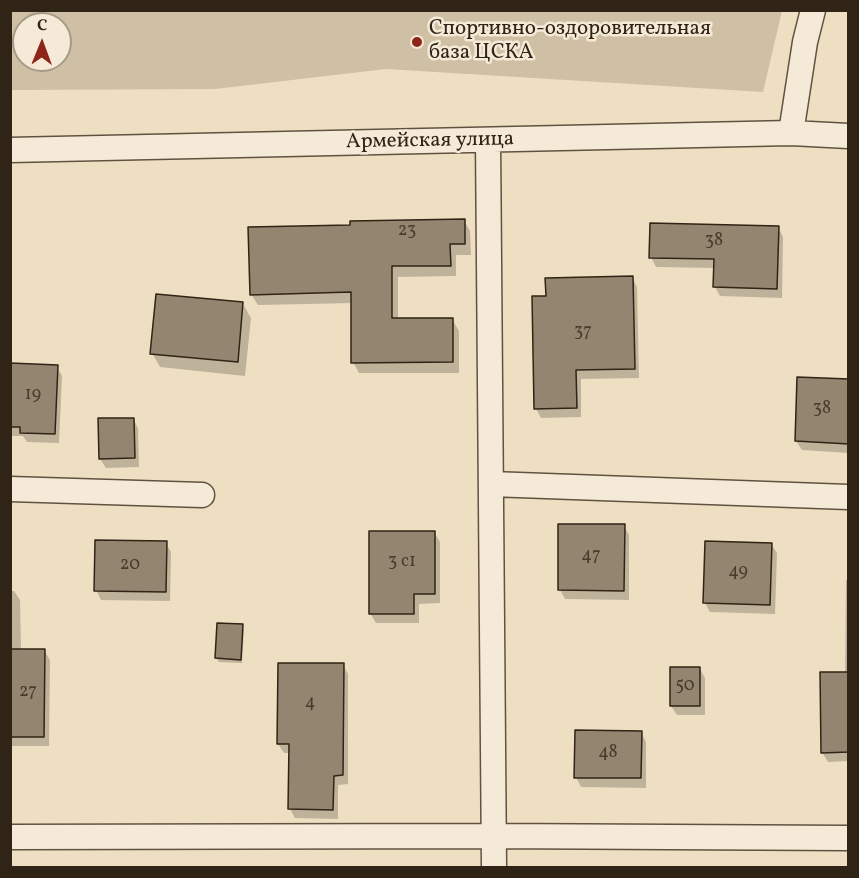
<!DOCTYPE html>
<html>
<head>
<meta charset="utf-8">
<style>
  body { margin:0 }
  #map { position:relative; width:859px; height:878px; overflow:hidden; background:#efdfc2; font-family:Vollkorn,serif }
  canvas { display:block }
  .frame { position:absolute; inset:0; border:12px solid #2f2415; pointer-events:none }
  .north { position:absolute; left:12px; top:12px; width:60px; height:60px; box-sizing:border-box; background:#f5ead7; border:2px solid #a69b89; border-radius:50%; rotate:1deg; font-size:16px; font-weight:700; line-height:24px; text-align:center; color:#2f2415 }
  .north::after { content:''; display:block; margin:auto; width:21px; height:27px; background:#8f2418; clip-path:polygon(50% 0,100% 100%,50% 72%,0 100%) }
</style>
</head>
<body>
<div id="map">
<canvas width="859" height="878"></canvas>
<div class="frame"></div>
<div class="north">С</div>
</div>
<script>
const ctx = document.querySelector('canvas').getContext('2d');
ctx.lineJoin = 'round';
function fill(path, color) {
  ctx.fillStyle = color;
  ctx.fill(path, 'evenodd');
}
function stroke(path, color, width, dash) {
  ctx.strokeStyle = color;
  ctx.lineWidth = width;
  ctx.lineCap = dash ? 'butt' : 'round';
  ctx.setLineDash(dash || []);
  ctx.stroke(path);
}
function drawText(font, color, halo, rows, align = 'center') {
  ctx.font = font + ' Vollkorn,serif';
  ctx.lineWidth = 5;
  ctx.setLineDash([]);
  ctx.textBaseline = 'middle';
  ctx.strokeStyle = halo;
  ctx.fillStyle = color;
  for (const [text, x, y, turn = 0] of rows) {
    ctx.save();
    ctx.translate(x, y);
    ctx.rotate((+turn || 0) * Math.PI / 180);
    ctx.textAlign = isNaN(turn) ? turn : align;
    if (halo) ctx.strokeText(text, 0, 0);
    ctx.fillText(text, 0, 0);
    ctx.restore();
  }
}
const green = new Path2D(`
  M10 11 11 10 782 11 763 92 386 69 215 89 11 90ZM24 24H60V60H24Z`);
const shadow = new Path2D(`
  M464 220 470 231 471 255H456V276L398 277V319H452L459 331V373H359L353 362V303L258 305 251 294 351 227Z
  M778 227 783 237 782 298 720 296 715 287V268L656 267 651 257Z
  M632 277 637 287 639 378 581 379V417L541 418 536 409 547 297Z
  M243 304 251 318 245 376 160 367 152 353Z
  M10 364 57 367 62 376 59 443 27 442 23 436H10Z
  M848 381V453L802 450 796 441Z
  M133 419 138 428 139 467 106 468 100 459Z
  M560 526H624L629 535V600L565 599 560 590Z
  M434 532 440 542V603L419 604V623H376L370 613Z
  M166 543 171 552 170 601 101 600 96 590Z
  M771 544 777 553 775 614 710 612 705 603Z
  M846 580H848V761L828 762 822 752 845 674Z
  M10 591H14L20 600 21 650H44L50 660 49 746H10Z
  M242 626 244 630 242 663 219 662 216 658Z
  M343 665 348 674V784L338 785V819L295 818 290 809V753H284L278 744Z
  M700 669 705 678V715H677L671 706Z
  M641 732 646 742V788L581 787 576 777Z`);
const building = new Path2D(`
  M465 219V244H450L451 266H392V318H453V362L351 363V292L250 295 248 227 350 225V221Z
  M650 223 779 226 777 289 713 287 714 259 649 258Z
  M633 276 635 369 576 370 577 408 534 409 532 296H546L545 278Z
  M156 294 243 302 238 362 150 354Z
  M10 363 58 365 55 434 20 433V427H10Z
  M797 377 849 379V444L795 441Z
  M98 418H134L135 458 99 459Z
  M558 524H625L624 591 558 590Z
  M369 531H435V594H414V614H369Z
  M95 540 167 541 166 592 94 591Z
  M705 541 772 543 770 605 703 603Z
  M217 623 243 624 241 660 215 658Z
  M10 649H45L44 737H10Z
  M278 663H344L343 775 334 776 333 810 288 809 289 744H277Z
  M670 667H700V706H670Z
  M820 672H849V752L821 753Z
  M575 730 642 731 641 778H574Z`);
const street = new Path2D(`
  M791 133 805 42 813 10
  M488 140 494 868
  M10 150 791 133 848 136
  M491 484 848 497
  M10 489 202 495
  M10 837 494 836 848 838`);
const markers = [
  [417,42,6,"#8f2418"]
];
const numberNames = [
  ["23",407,232],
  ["38",714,242],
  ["37",583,333],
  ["19",33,396],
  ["38",822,410],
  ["47",591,557],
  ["3 с1",402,563],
  ["20",130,566],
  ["49",738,573],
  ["50",685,687],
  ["27",28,693],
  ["4",310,704],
  ["48",608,754]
];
const poiNames = [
  ["Спортивно-оздоровительная",429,30],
  ["база ЦСКА",429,54]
];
const streetNames = [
  ["Армейская улица",430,142,-1]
];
fill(green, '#cebfa5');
fill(shadow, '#0003');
fill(building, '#93856f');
stroke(building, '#2f2415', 1.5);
stroke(street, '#5f5340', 27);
stroke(street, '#f5ead7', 24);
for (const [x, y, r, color] of markers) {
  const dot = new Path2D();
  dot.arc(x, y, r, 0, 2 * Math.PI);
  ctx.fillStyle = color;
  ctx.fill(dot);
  stroke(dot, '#f5ead7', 2);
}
drawText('18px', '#483c2c', null, numberNames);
drawText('21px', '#2f2415', '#f5ead7', poiNames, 'left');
drawText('21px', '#2f2415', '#f5ead7', streetNames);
</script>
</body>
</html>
